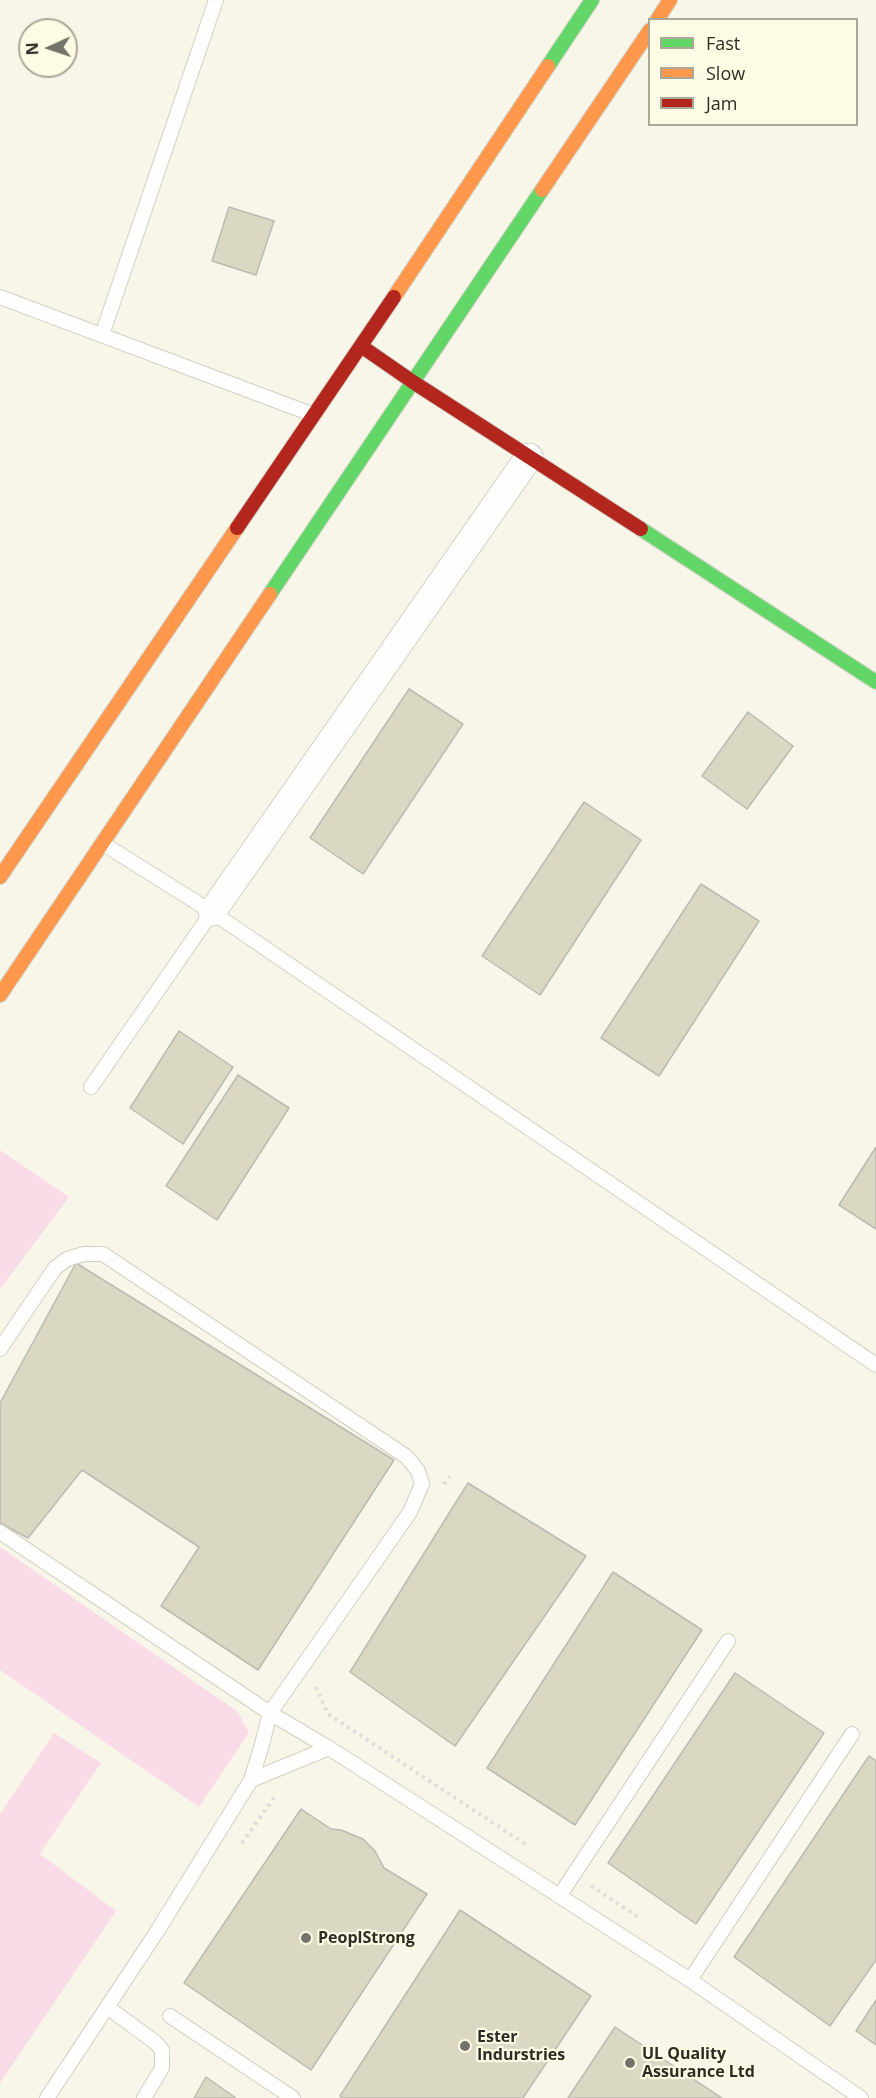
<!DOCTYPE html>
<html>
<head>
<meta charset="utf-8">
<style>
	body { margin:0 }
	#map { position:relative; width:876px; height:2098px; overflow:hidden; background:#f7f6e9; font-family:"Open Sans",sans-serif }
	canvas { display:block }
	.legend { position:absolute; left:648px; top:18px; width:210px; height:108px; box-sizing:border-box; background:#fdfbe3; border:2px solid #aaa897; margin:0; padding:8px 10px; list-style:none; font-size:18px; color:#2d2c24 }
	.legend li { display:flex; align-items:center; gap:12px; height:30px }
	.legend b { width:30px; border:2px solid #aaa897 }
	.north { position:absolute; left:18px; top:18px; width:60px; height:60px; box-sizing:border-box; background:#fdfbe3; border:2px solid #aaa897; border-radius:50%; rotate:267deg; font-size:16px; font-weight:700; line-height:24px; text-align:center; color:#2d2c24 }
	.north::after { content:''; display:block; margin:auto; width:21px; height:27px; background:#747369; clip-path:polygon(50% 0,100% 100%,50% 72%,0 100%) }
</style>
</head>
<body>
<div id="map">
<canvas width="876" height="2098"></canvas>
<ul class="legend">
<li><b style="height:8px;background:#63d668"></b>Fast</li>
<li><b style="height:8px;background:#ff974d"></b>Slow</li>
<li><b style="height:8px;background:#b3261e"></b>Jam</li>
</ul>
<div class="north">N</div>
</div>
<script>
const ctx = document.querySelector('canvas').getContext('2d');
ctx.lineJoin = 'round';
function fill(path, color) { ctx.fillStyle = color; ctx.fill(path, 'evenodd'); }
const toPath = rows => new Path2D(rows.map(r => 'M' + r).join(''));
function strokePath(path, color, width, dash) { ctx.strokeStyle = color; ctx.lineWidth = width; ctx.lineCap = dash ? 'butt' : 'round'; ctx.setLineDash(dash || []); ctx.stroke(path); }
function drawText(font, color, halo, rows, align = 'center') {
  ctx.font = font + ' "Open Sans",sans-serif'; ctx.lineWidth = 4.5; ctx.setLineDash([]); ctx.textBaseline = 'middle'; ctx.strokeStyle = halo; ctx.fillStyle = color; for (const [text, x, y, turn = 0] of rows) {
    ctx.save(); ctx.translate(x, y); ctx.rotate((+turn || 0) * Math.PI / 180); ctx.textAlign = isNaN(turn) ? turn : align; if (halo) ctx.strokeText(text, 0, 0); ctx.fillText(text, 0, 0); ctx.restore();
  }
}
fill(toPath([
	[0,1150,69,1197,0,1289],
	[0,1547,238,1712,249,1733,199,1807,0,1670],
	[54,1733,101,1763,40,1854,116,1911,0,2083,0,1814]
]), '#fadce8');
const building = toPath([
	[229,207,274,221,256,275,212,261,229,207],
	[409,689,463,724,363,874,310,838,409,689],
	[748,712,793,746,747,809,702,776,748,712],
	[584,802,641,840,540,995,482,956,584,802],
	[701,884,759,921,659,1076,601,1038,701,884],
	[179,1031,233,1067,183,1144,130,1108,179,1031],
	[238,1075,289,1108,217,1220,166,1186,238,1075],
	[876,1147,876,1229,839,1205,876,1147],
	[76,1263,394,1460,258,1670,161,1606,199,1547,82,1470,28,1538,0,1523,0,1403,76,1263],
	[468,1483,586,1556,455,1746,350,1672,468,1483],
	[613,1572,702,1630,575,1825,487,1768,613,1572],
	[735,1673,824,1733,696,1924,608,1863,735,1673],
	[869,1756,876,1761,876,1960,830,2026,734,1957,869,1756],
	[301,1809,331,1829,341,1830,363,1839,375,1851,384,1868,427,1894,311,2070,184,1983,301,1809],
	[460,1910,591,1996,523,2098,342,2098,340,2096,460,1910],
	[876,2000,876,2045,856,2031,876,2000],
	[615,2027,722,2098,568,2098,615,2027],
	[206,2077,236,2098,194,2098,206,2077]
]);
fill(building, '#dad8c2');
strokePath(building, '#bcbbb1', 1.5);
const lane = toPath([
	[0,297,314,415],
	[102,335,216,0],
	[102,843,212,912,876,1365],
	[91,1087,212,912],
	[0,1349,55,1268,67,1259,84,1254,103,1254,407,1457,418,1471,422,1484,410,1512,270,1713,261,1748,251,1780,156,1933,47,2098],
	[0,1532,270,1713,329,1748,690,1980,861,2098],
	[251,1780,329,1748],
	[560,1895,728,1641],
	[690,1980,852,1734],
	[107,2007,155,2042,162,2050,162,2068,144,2098],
	[170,2016,293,2098]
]);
const street = toPath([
	[212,912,529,457]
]);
const fast = toPath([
	[548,66,592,0],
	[641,529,876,682],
	[270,594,542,190]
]);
const slow = toPath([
	[657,20,670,0],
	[542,190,650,30],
	[394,297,548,66],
	[0,877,237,528],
	[0,995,270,594]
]);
const jam = toPath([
	[361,346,413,382,641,529],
	[237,528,394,297]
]);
strokePath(lane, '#d0d0c5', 16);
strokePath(street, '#d0d0c5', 29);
strokePath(fast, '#d0d0c5', 16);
strokePath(slow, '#d0d0c5', 16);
strokePath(jam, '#d0d0c5', 16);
strokePath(toPath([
	[444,1484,450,1476],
	[316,1687,328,1714,525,1844],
	[242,1843,276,1795],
	[591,1886,640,1918]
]), '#dededb', 4, [3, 4.5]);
strokePath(lane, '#fefefc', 14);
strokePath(street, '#fefefc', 27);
strokePath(fast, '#63d668', 14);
strokePath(slow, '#ff974d', 14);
strokePath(jam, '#b3261e', 14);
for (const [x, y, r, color] of [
	[306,1938,6,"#747369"],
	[465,2046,6,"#747369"],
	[630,2063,6,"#747369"]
]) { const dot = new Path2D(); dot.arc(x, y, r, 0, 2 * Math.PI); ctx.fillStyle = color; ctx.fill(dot); strokePath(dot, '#fdfbe3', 2); }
drawText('bold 16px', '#2d2c24', '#fdfbe3', [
	["PeoplStrong",318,1938],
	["Ester",477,2037],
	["Indurstries",477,2055],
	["UL Quality",642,2054],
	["Assurance Ltd",642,2072]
], 'left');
</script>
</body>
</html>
